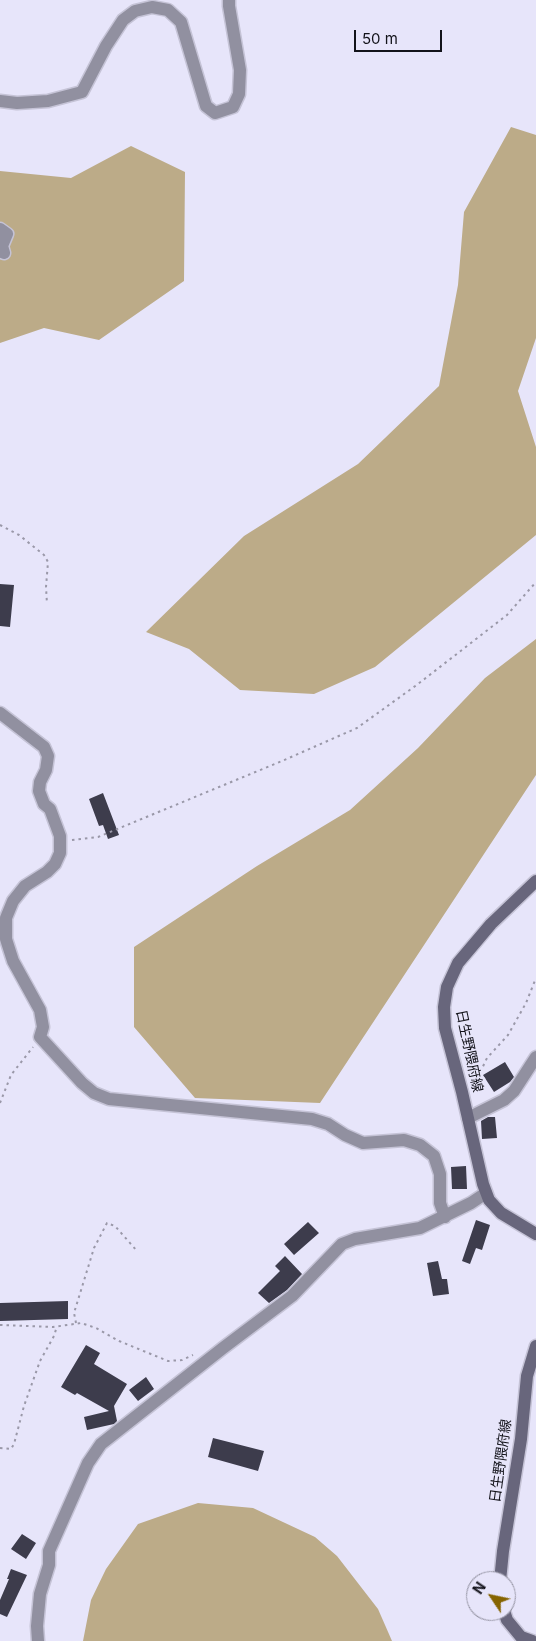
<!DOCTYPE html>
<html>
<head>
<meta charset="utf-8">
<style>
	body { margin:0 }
	#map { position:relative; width:536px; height:1641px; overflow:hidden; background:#e7e5fa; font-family:Inter,sans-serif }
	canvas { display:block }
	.north { position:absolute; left:466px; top:1571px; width:50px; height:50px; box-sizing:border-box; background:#e7e5fa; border:1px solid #9291a0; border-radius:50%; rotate:304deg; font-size:14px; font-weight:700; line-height:20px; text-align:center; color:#13131a }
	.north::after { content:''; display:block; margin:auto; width:18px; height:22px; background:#866400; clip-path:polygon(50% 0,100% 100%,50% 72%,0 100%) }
	.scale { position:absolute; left:354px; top:30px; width:88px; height:22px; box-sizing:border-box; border:2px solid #13131a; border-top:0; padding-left:6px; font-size:15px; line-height:18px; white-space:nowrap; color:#13131a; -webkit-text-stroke:4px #e7e5fa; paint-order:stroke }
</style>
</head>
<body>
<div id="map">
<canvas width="536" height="1641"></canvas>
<div class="north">N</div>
<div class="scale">50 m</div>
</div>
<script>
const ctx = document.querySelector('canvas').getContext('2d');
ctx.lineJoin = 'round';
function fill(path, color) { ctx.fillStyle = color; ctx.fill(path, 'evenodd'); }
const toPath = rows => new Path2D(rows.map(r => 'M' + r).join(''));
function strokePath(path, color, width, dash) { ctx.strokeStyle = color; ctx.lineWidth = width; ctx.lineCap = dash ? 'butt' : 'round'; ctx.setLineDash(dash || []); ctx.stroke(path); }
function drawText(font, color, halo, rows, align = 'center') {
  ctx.font = font + ' Inter,"Noto Sans JP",sans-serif'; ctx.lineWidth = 5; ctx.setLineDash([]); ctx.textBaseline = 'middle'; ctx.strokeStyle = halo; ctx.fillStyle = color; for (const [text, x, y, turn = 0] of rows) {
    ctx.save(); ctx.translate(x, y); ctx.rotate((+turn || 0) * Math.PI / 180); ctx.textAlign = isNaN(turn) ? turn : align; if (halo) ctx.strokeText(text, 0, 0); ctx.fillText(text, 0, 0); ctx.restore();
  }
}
fill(toPath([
	[511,127,536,135,536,338,518,391,536,447,536,535,375,667,314,694,240,690,189,649,146,632,244,536,358,464,439,386,458,285,464,212],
	[131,146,185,172,184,281,99,340,44,328,0,343,0,171,71,178],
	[536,639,536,775,320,1103,195,1098,134,1027,134,947,257,866,350,810,418,748,485,678],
	[198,1503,253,1508,315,1537,337,1556,378,1609,392,1641,83,1641,91,1600,106,1569,138,1524]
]), '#bcab88');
fill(toPath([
	[0,584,14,585,10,627,0,626],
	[103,793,119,835,108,839,103,825,99,826,89,799],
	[505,1062,514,1077,510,1082,494,1092,483,1075],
	[488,1117,495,1117,497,1138,482,1139,481,1121],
	[466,1166,467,1189,452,1189,451,1167],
	[476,1220,490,1225,482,1250,476,1248,470,1264,462,1261],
	[308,1222,319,1233,294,1255,284,1244],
	[285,1256,302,1274,287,1290,269,1303,258,1293,280,1271,275,1266],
	[438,1261,442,1279,447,1279,449,1294,433,1296,427,1263],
	[68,1301,68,1319,0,1321,0,1303],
	[86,1345,100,1353,94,1364,127,1384,114,1406,117,1421,114,1424,87,1430,84,1417,109,1411,77,1393,75,1395,61,1387],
	[146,1377,154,1389,138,1401,129,1390],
	[213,1438,264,1451,258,1471,208,1457],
	[22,1534,36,1543,26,1559,11,1549],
	[11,1569,27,1575,7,1617,0,1614,0,1600,9,1579,7,1579]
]), '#3d3c4c');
const minor = toPath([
	[0,101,17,103,48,101,82,92,106,46,123,20,135,11,152,7,168,10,181,22,206,106,215,113,233,107,239,94,240,70,229,6,229,0],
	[0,229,7,234,2,246,4,253,0,251],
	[0,713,44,747,48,756,46,770,40,782,39,791,44,804,50,809,60,836,60,853,55,864,47,872,25,886,13,901,6,918,6,939,13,961,40,1010,43,1027,40,1037,82,1083,94,1093,109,1099,312,1119,328,1124,345,1135,363,1143,404,1140,420,1145,434,1156,440,1174,440,1203,445,1217],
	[468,1118,504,1100,514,1091,536,1057],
	[38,1641,37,1626,40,1594,49,1565,49,1551,88,1463,101,1444,223,1348,292,1296,342,1244,355,1239,420,1228,471,1203,486,1193]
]);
const secondary = toPath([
	[536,881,491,924,458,963,447,987,444,1007,445,1028,462,1092,483,1184,489,1200,501,1213,536,1234],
	[500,1581,503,1551,521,1439,527,1376,536,1346],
	[504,1611,507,1620,521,1637,532,1641]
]);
strokePath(minor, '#c5c3d6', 15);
strokePath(secondary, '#c5c3d6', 15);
strokePath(toPath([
	[0,525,19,535,44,555,48,562,46,587,47,604],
	[72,840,98,837,282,761,357,728,418,684,507,615,536,582],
	[472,1081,477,1079,487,1058,508,1035,526,1003,536,978],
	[0,1103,11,1075,33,1047],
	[76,1323,74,1313,94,1248,107,1223,115,1226,137,1251],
	[0,1325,53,1327,81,1323,96,1328,119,1341,168,1361,182,1360,193,1355],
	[0,1448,11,1449,14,1444,24,1406,40,1361,54,1336,57,1326]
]), '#9a98a8', 2, [2.5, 4]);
strokePath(minor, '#9190a0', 12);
strokePath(secondary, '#68667c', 12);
drawText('14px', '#13131a', '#e7e5fa', [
	["日生野隈府線",469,1051,78],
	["日生野隈府線",501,1461,-82]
]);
</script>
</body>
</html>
